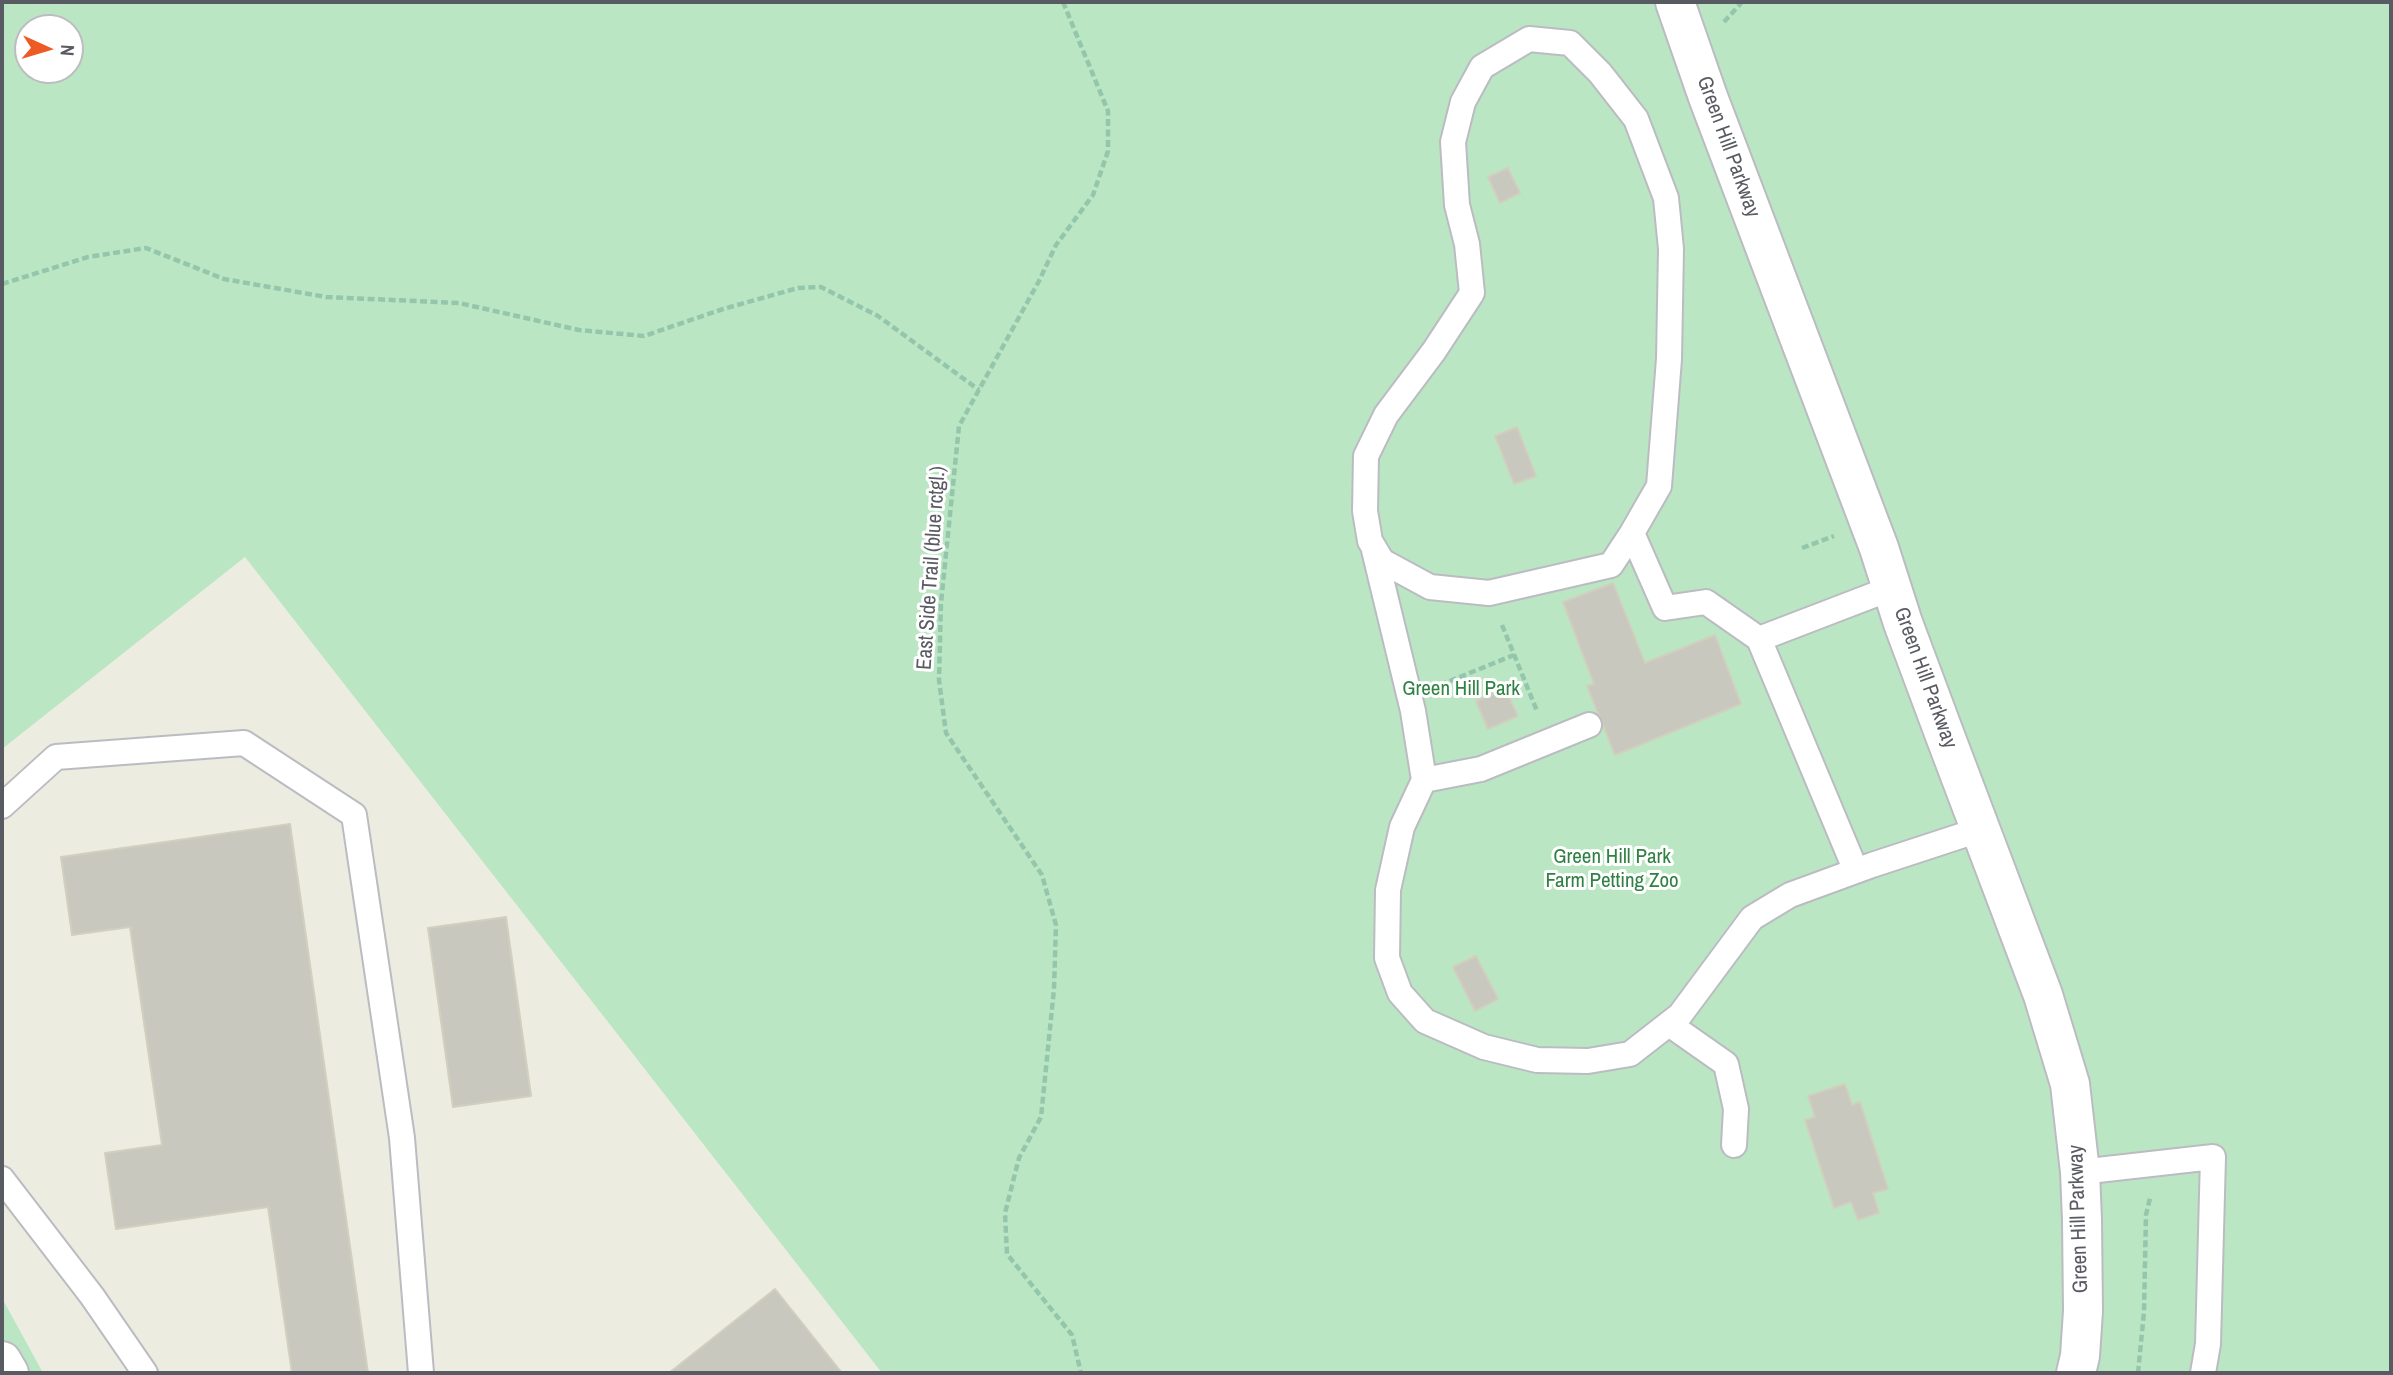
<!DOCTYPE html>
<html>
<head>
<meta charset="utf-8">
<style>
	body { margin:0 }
	#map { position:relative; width:2393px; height:1375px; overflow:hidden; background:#edece0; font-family:"Archivo Narrow",sans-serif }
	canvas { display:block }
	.frame { position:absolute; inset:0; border:4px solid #595b62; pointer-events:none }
	.north { position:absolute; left:14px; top:14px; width:70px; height:70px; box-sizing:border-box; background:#fff; border:2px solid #bdbdc0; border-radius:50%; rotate:94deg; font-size:19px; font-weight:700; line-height:28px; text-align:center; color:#595b62 }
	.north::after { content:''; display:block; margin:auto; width:24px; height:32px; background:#ee5a24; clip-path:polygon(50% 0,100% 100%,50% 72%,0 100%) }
</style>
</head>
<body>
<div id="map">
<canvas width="2393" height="1375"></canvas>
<div class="frame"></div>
<div class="north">N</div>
</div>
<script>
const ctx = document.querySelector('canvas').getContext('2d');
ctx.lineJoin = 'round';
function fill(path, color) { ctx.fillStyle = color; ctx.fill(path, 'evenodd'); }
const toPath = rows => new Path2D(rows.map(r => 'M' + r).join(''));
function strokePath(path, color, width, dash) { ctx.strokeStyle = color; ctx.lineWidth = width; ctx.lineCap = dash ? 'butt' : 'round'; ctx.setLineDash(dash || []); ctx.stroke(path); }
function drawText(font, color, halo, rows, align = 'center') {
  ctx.font = font + ' "Archivo Narrow",sans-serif'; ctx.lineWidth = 6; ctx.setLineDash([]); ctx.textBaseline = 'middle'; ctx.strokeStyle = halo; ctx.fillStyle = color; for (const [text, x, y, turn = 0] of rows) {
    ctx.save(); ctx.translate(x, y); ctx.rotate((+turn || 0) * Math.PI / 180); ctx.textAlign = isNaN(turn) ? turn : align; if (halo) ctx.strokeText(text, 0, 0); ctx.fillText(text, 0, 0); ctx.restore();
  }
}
fill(toPath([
	[2,2,2391,2,2391,1373,882,1373,245,557,2,749],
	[28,28,70,28,70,70,28,70],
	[2,1298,43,1373,2,1373]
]), '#bbe6c3');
const building = toPath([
	[1508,168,1520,193,1500,203,1488,177,1508,168],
	[1517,427,1536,476,1514,484,1495,436,1517,427],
	[1613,583,1645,663,1715,635,1741,704,1615,755,1587,686,1594,684,1563,602,1613,583],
	[1505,689,1518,716,1488,729,1476,701,1505,689],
	[290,824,368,1373,292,1373,268,1207,116,1229,105,1153,162,1145,130,927,72,935,61,857,290,824],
	[506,917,531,1096,453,1107,428,928,506,917],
	[1476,956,1498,999,1475,1011,1453,967,1476,956],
	[1845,1084,1852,1105,1860,1102,1888,1189,1873,1193,1879,1213,1858,1220,1851,1202,1834,1208,1805,1120,1815,1117,1808,1096,1845,1084],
	[775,1289,842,1373,669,1373,775,1289]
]);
fill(building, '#c9c8bf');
strokePath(building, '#d1cfbe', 2);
const service = toPath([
	[1632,533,1659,486,1669,359,1671,249,1666,198,1636,119,1600,73,1570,43,1529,39,1482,67,1463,102,1453,142,1457,205,1467,244,1472,293,1434,351,1386,415,1366,456,1365,511,1370,541,1382,561,1430,587,1489,593,1611,565,1632,533,1665,608,1706,602,1759,639],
	[1374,550,1413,711,1424,780],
	[1589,725,1481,769,1424,780,1402,827,1388,890,1387,958,1400,993,1425,1021,1484,1047,1537,1060,1588,1061,1630,1054,1680,1015,1752,918,1790,895,1872,865,1982,829],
	[2,806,56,757,244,743,354,815,402,1138,421,1373],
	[1856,871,1759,639,1892,588],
	[1669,1024,1726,1064,1736,1109,1734,1145],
	[2080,1172,2213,1157,2208,1344,2203,1373],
	[2,1179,92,1296,145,1373]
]);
const minor = toPath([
	[1675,2,1708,97,1879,548,1903,623,1944,733,2043,995,2070,1084,2080,1172,2082,1220,2083,1311,2080,1356,2076,1373],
	[2,1361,9,1373]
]);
strokePath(service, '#bbbcc2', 28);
strokePath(minor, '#bbbcc2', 42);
strokePath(toPath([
	[1063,2,1108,111,1108,151,1093,195,1056,245,1039,281,959,426,941,603,939,680,946,733,1042,875,1056,925,1054,989,1041,1117,1019,1158,1005,1213,1007,1254,1072,1335,1081,1373],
	[1724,22,1742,2],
	[2,284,88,257,146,248,224,279,326,297,459,303,579,330,644,336,723,309,798,288,821,287,878,316,979,390],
	[1802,548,1834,536],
	[1502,625,1537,711],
	[1440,685,1514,655],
	[2138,1373,2144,1312,2146,1215,2150,1198]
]), '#94c6ac', 4.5, [7, 3.5]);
strokePath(service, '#fff', 24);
strokePath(minor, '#fff', 38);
drawText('21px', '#595b62', '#fff', [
	["Green Hill Parkway",1728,147,70],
	["East Side Trail (blue rctgl.)",932,568,-86],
	["Green Hill Parkway",1925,678,70],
	["Green Hill Parkway",2079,1219,-92]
]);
drawText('21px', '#308143', '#fff', [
	["Green Hill Park",1461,689],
	["Green Hill Park",1612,857],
	["Farm Petting Zoo",1612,881]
]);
</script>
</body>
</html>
